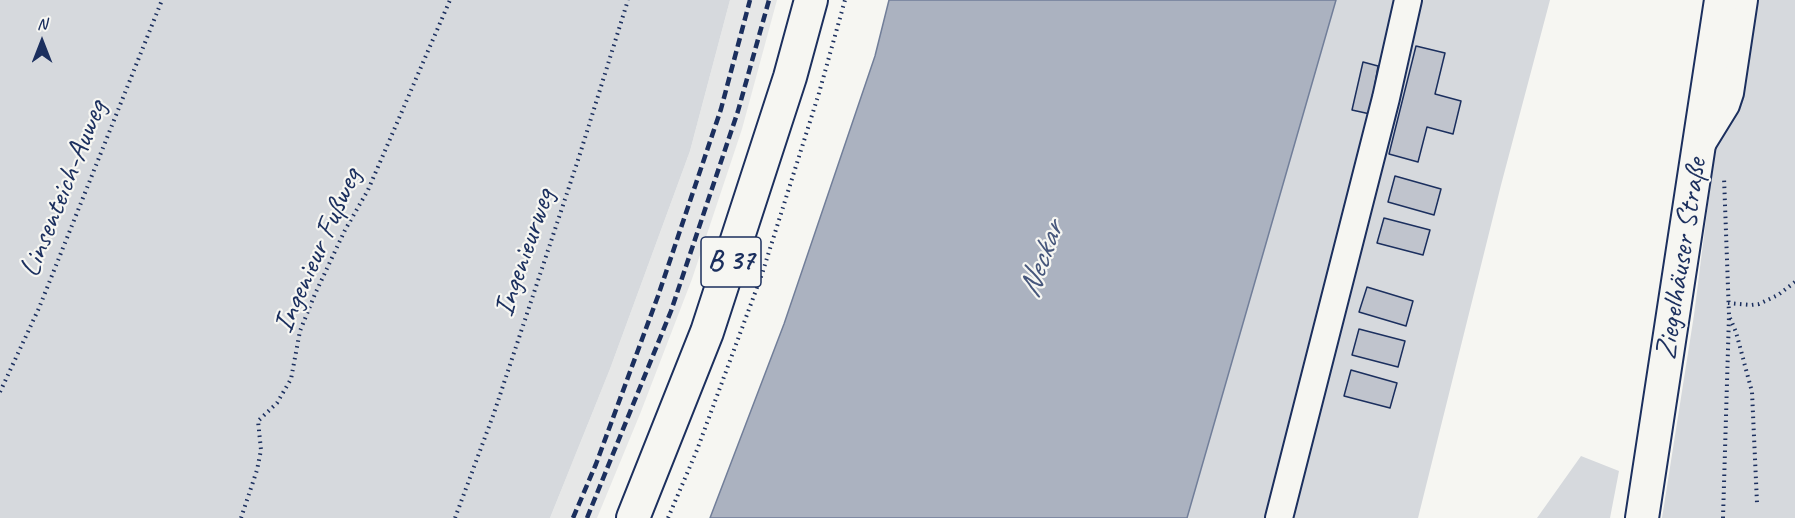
<!DOCTYPE html>
<html>
<head>
<meta charset="utf-8">
<style>
	body { margin:0 }
	#map { position:relative; width:1795px; height:518px; overflow:hidden; background:#f6f6f2; font-family:Caveat,sans-serif }
	canvas { display:block }
	.north { position:absolute; left:12px; top:12px; width:60px; height:60px; -webkit-text-stroke:4px #f6f6f2; paint-order:stroke; rotate:0deg; font-size:16px; font-weight:700; line-height:24px; text-align:center; color:#1b2f5e }
	.north::after { content:''; display:block; margin:auto; width:21px; height:27px; background:#1b2f5e; clip-path:polygon(50% 0,100% 100%,50% 72%,0 100%) }
</style>
</head>
<body>
<div id="map">
<canvas width="1795" height="518"></canvas>
<div class="north">N</div>
</div>
<script>
const ctx = document.querySelector('canvas').getContext('2d');
ctx.lineJoin = 'round';
function fill(path, color) { ctx.fillStyle = color; ctx.fill(path, 'evenodd'); }
const toPath = rows => new Path2D(rows.map(r => 'M' + r).join(''));
function strokePath(path, color, width, dash) { ctx.strokeStyle = color; ctx.lineWidth = width; ctx.lineCap = dash ? 'butt' : 'round'; ctx.setLineDash(dash || []); ctx.stroke(path); }
function drawText(font, color, halo, rows, align = 'center') {
  ctx.font = font + ' Caveat,sans-serif'; ctx.lineWidth = 4.5; ctx.setLineDash([]); ctx.textBaseline = 'middle'; ctx.strokeStyle = halo; ctx.fillStyle = color; for (const [text, x, y, turn = 0] of rows) {
    ctx.save(); ctx.translate(x, y); ctx.rotate((+turn || 0) * Math.PI / 180); ctx.textAlign = isNaN(turn) ? turn : align; if (halo) ctx.strokeText(text, 0, 0); ctx.fillText(text, 0, 0); ctx.restore();
  }
}
fill(toPath([
	[730,0,777,0,742,129,692,279,640,414,597,518,550,518,610,369,690,151]
]), '#e6e7e7');
fill(toPath([
	[0,0,730,0,690,151,610,369,550,518,0,518],
	[1336,0,1550,0,1501,185,1418,518,1187,518],
	[1742,0,1795,0,1795,518,1662,518,1694,315,1723,85],
	[1581,456,1619,471,1610,518,1537,518]
]), '#d6d9dd');
const water = toPath([
	[889,0,1336,0,1187,518,710,518,784,324,875,56,889,0]
]);
fill(water, '#abb2c0');
strokePath(water, '#717e99', 1.5);
const building = toPath([
	[1416,46,1445,53,1435,94,1461,101,1453,134,1427,127,1418,162,1389,154,1416,46],
	[1363,62,1378,66,1370,114,1352,110,1363,62],
	[1395,176,1441,189,1434,215,1388,202,1395,176],
	[1384,218,1430,230,1423,255,1377,243,1384,218],
	[1367,287,1413,301,1406,326,1359,312,1367,287],
	[1359,329,1405,341,1398,367,1352,355,1359,329],
	[1351,370,1397,383,1390,408,1344,396,1351,370]
]);
fill(building, '#c0c4cd');
strokePath(building, '#1b2f5e', 1.5);
const minor = toPath([
	[1702,144,1726,105,1730,93,1744,0],
	[1279,518,1386,98,1408,0]
]);
const major = toPath([
	[633,518,707,332,790,77,811,0],
	[1642,518,1721,0]
]);
strokePath(minor, '#1b2f5e', 30);
strokePath(major, '#1b2f5e', 36);
strokePath(toPath([
	[1728,303,1751,305,1759,304,1778,295,1795,282],
	[1730,318,1736,332,1752,392,1757,503],
	[0,392,39,308,162,0],
	[241,518,257,470,261,450,258,421,277,403,291,379,300,331,315,294,345,230,368,190,450,0],
	[455,518,494,413,579,157,628,0],
	[668,518,697,450,762,274,819,93,845,0],
	[1723,518,1729,315,1724,177]
]), '#1b2f5e', 4, [1.5, 4.5]);
strokePath(minor, '#f6f6f2', 26);
strokePath(major, '#f6f6f2', 32);
strokePath(toPath([
	[573,518,596,464,658,296,721,109,750,0],
	[587,518,671,311,738,111,769,0]
]), '#1b2f5e', 4.5, [9, 4.5]);
for (const [x, y, w] of [
	[731,262,60]
]) { const box = new Path2D(); box.roundRect(x - w / 2, y - 25, w, 50, 4.5); ctx.fillStyle = '#f6f6f2'; ctx.fill(box); strokePath(box, '#1b2f5e', 1.5); }
drawText('bold 28px', '#1b2f5e', null, [
	["B 37",731,262]
]);
drawText('30px', '#1b2f5e', '#f6f6f2', [
	["Linsenteich-Auweg",64,189,-68],
	["Ingenieur Fußweg",318,251,-66],
	["Ingenieurweg",525,253,-71],
	["Ziegelhäuser Straße",1682,259,-81]
]);
drawText('italic 32px', '#46567b', '#f6f6f2', [
	["Neckar",1042,260,-70]
]);
</script>
</body>
</html>
